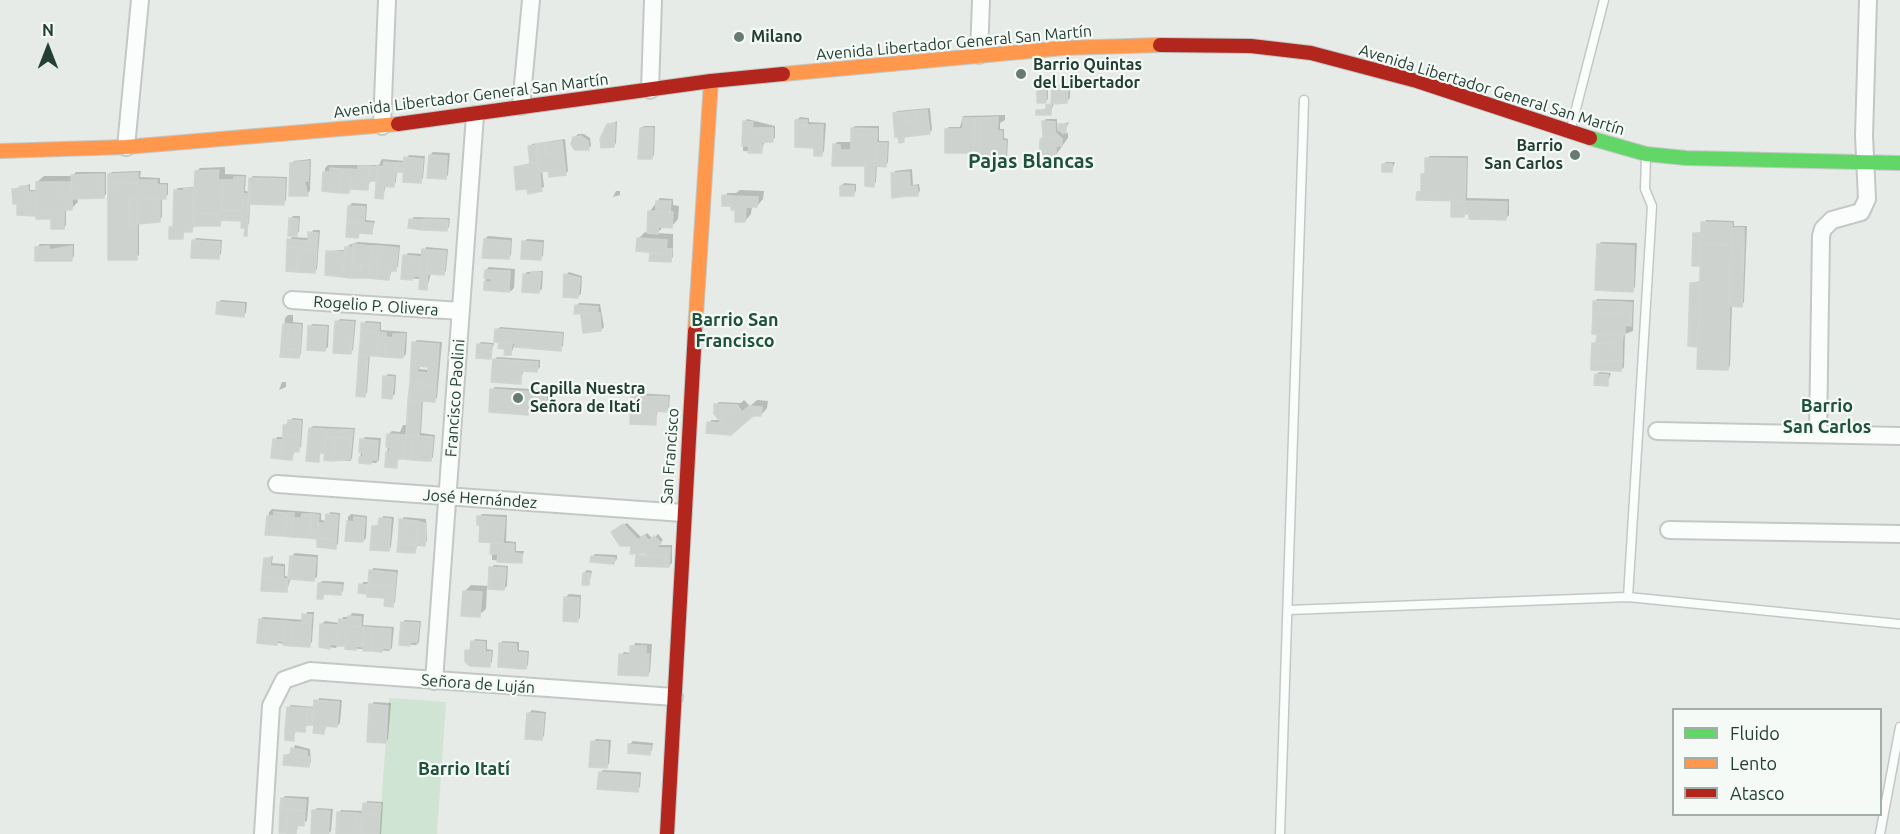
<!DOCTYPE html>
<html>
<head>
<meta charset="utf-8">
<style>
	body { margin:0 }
	#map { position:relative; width:1900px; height:834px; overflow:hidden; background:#e6ebe8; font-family:Ubuntu,sans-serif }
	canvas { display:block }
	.legend { position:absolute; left:1672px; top:708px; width:210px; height:108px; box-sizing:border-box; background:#f5faf6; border:2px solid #a1afa8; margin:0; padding:8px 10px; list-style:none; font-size:18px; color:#233f33 }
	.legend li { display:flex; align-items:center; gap:12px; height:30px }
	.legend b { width:30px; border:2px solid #a1afa8 }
	.north { position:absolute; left:18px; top:18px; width:60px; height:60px; -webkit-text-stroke:4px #f5faf6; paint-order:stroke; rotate:0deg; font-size:16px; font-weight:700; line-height:24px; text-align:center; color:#233f33 }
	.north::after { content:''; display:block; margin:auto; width:21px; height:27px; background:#233f33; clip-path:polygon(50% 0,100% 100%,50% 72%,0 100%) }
</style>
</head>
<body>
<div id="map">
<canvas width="1900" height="834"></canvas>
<ul class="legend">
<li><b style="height:8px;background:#63d668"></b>Fluido</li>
<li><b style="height:8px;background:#ff974d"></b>Lento</li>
<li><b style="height:8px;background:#b3261e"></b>Atasco</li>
</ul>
<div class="north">N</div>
</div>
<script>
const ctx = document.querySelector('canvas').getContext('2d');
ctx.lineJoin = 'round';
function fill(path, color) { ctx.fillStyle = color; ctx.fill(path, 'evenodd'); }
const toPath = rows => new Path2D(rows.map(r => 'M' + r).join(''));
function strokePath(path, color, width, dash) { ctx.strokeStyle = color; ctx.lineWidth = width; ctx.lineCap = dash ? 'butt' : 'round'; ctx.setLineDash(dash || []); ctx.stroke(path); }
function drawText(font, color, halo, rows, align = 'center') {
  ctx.font = font + ' Ubuntu,sans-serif'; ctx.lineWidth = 4.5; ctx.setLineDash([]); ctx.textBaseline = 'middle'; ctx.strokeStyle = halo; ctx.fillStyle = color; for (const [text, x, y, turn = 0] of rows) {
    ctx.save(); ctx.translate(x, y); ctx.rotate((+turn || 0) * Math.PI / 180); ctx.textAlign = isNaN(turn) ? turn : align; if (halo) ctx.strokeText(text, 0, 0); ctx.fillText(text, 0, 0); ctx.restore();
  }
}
fill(toPath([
	[389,698,446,702,437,834,379,834]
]), '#cfe4d3');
fill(toPath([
	[1070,84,1070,98,1067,101,1054,103,1050,114,1038,111,1048,108,1053,102,1054,88,1056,85],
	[1042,86,1048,86,1048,99,1045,102,1039,89],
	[930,108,932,130,929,133,906,135,903,141,895,113,897,111],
	[1005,115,1005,120,1000,123,1000,129,1004,129,1004,138,1008,139,1007,158,1004,161,975,159,975,151,946,130,949,127,960,127,963,116],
	[800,117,809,118,809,122,826,123,824,151,822,154,797,120],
	[747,119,775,126,775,138,765,141,761,152,743,151,744,122],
	[1046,119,1057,119,1057,128,1064,135,1060,125,1069,122,1064,132,1068,133,1068,138,1055,156,1045,137,1043,122],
	[617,121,616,143,613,146,608,125],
	[644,126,655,126,654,155,651,158,641,128],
	[855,126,879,126,879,141,889,141,888,162,886,165,877,165,876,182,874,185,867,165,834,164,834,145,837,142,852,142,852,129],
	[578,134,584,134,590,138,591,146,588,149,575,137],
	[565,139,568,171,565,174,550,169,542,170,544,187,529,192,515,167,531,163,529,147,532,144],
	[433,152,450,153,448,175,445,178,430,155],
	[409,155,425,156,423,178,420,181,405,171,397,171,396,182,393,185,386,185,383,197,378,180,371,179,367,189,351,189,348,192,323,190,325,168,328,165,379,165,382,159,405,161],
	[1430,156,1468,156,1467,198,1509,199,1509,215,1506,218,1471,212,1464,215,1453,199,1418,192,1422,190,1423,174,1426,171,1427,158],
	[311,159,310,191,307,194,291,164,294,161],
	[1386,162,1395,162,1392,170,1383,165],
	[225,167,225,174,246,175,245,191,250,192,250,179,253,176,287,177,286,200,283,203,250,202,249,223,247,226,243,219,223,218,220,225,195,225,192,230,185,230,182,238,170,228,173,225,175,191,178,188,196,187,197,171,200,168],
	[912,169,913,185,919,184,920,191,917,194,892,174,895,171],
	[141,171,140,177,160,178,160,183,168,183,168,195,162,198,162,217,159,220,139,222,139,255,136,258,109,174,112,172],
	[76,172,106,172,106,194,104,197,77,198,78,202,71,209,66,209,66,225,64,228,14,189,30,184,30,190,37,190,37,182,44,176,72,176],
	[844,183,856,184,856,191,853,194,841,186],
	[740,190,764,191,763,199,757,206,752,206,751,214,745,221,733,205,723,204,727,193,736,193],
	[616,191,620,191,620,195,613,197],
	[660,198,673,199,673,205,679,206,678,219,672,226,664,226,657,233,673,234,673,257,670,260,651,254,654,251,638,239,645,232,649,233,650,211],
	[352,203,367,204,366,220,375,221,372,232,347,236,349,206],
	[293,216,300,216,299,231,297,234,290,219],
	[414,217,450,218,449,227,446,230,411,220],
	[1706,220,1734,221,1734,226,1747,226,1744,302,1742,305,1732,305,1730,366,1727,369,1699,345,1691,283,1701,281,1702,265,1694,265,1695,234,1702,231],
	[313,230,320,230,317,269,315,272,287,270,289,240,292,237,309,238],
	[488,236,512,238,511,255,508,258,485,239],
	[196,238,222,240,221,254,218,257,194,241],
	[527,239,544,240,543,256,540,259,524,242],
	[358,242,400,245,398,267,392,270,389,278,352,254,352,252,330,250,346,250,349,245],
	[1601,242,1637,243,1635,287,1632,290,1598,245],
	[40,244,74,244,74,256,72,259,37,247],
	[426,247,448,249,446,271,443,274,431,273,427,288,421,279,403,278,405,256,408,253,423,254],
	[489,267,515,269,514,288,511,291,485,289,486,270],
	[543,271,542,289,539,291,524,275,527,272],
	[569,272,582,276,581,294,578,296,566,275],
	[1597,299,1634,300,1633,331,1625,334,1624,367,1621,370,1593,344,1598,341,1594,302],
	[221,300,247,302,246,313,243,315,218,303],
	[579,303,600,304,604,327,601,330,584,332,582,313,576,306],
	[288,315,293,315,293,322,303,323,301,354,298,357,282,355,285,318],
	[340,319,356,320,353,350,350,353,337,322],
	[366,321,381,322,381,330,407,332,406,354,403,357,370,354,367,393,357,395,363,324],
	[313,324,329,325,328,347,325,350,310,326],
	[500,327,564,332,563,346,560,349,514,346,511,354,497,330],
	[417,340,442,342,437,398,435,400,423,400,421,433,435,435,433,457,430,460,399,457,396,466,386,465,389,434,392,431,400,432,403,425,408,425,414,343],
	[420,365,429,365,429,370,419,369],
	[481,342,494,343,490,357,478,345],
	[497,357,540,360,540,367,537,370,524,369,520,382,494,360],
	[1599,372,1611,373,1607,384,1596,375],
	[388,374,396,375,395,394,392,397,385,377],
	[282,382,286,382,286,387,279,390],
	[495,387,549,390,548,400,545,403,531,401,527,413,492,390],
	[635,393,670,395,669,407,666,410,658,410,655,424,632,396],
	[744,400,750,406,757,400,768,401,767,408,761,415,753,414,731,433,708,432,711,420,721,420,716,405,719,402,741,403],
	[293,418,303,419,301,447,295,450,292,459,273,457,275,440,277,437,284,437,285,425],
	[313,426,355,428,352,458,350,461,326,459,326,452,321,452,318,460,310,429],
	[365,437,381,438,379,460,376,463,360,462,362,440],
	[272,509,321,513,321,520,327,521,330,512,340,513,338,544,335,547,319,538,267,534,269,512],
	[351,514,367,516,366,538,363,541,347,540,348,517],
	[482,514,507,515,506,541,516,542,516,551,524,551,521,562,492,560,492,541,479,517],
	[383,516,394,517,391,547,389,550,374,526,380,524],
	[404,517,426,519,427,541,424,544,418,543,415,552,401,520],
	[627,523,642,538,647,533,653,539,658,534,663,540,657,545,672,545,672,563,669,566,644,551,637,556,637,553,632,553,632,545,616,529],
	[295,553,318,555,317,577,314,579,291,578,287,590,263,589,265,559,273,556,272,563,285,564,285,576,290,577,292,556],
	[595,554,617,555,617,559,614,562,592,557],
	[494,565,508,566,507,586,504,589,487,587,486,609,479,615,464,592,471,585,490,586,491,568],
	[373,568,398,570,395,602,393,605,387,597,360,591,363,582,369,582],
	[587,570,592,571,589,584,584,573],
	[322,581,344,582,343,591,340,594,325,593,322,597,319,584],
	[569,594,581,595,580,618,577,621,566,597],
	[307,612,314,612,312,642,309,645,259,642,260,620,263,617,304,620],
	[352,613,364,614,363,625,394,627,392,648,389,651,347,648,347,645,339,644,336,648,320,646,322,624,325,621,340,623,343,617,349,617],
	[405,620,421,621,419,642,416,645,401,644,402,623],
	[475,639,487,640,487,649,493,650,492,662,489,665,466,651,472,648],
	[503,641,519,642,519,650,529,651,528,665,525,668,500,643],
	[635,643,652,644,650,672,647,675,621,655,624,652,631,653],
	[319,698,342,700,340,723,337,726,327,725,324,732,315,732,316,724,308,723,304,731,296,730,293,739,288,708,291,705,315,707],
	[374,702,391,703,388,739,385,742,371,705],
	[532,710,546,712,544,736,541,739,529,713],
	[596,739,611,740,609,764,606,766,593,742],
	[633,741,653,743,652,750,650,753,630,744],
	[295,745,310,749,311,762,308,765,285,755,292,753],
	[603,770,641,772,640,787,637,790,600,773],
	[285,796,309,797,307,821,299,824,296,832,282,799],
	[367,801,383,802,381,834,337,834,339,813,341,810,364,811],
	[317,808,333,809,331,831,328,834,314,811]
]), '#0003');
const building = toPath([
	[1068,86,1067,103,1051,104,1052,87,1068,86],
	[1046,88,1046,103,1037,103,1037,89,1046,88],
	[1051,104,1051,115,1036,115,1036,110,1046,110,1046,105,1051,104],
	[927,110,930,134,903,137,904,142,899,143,898,137,895,137,893,113,905,112,906,122,916,121,915,111,927,110],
	[915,111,916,121,906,122,905,112,915,111],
	[998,117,997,131,1002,131,1002,141,1006,141,1005,163,980,162,981,118,998,117],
	[963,118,975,118,974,153,945,153,945,129,963,129,963,118],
	[975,118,981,118,980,161,973,160,975,118],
	[795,120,807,120,807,126,795,126,795,120],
	[743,121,753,122,752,128,773,128,773,142,762,142,762,153,748,153,749,146,742,146,743,121],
	[1042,121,1055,122,1055,132,1062,139,1043,137,1042,121],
	[615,123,614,147,601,148,600,139,607,124,615,123],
	[1058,124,1066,124,1066,133,1058,130,1058,124],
	[807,125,823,125,822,156,814,156,814,148,795,147,795,126,807,125],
	[640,128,653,128,652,159,638,159,640,128],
	[851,128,877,129,877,135,851,134,851,128],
	[851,134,877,135,874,187,865,186,865,166,832,166,833,144,840,145,840,150,851,150,851,134],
	[581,136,588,141,589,150,575,150,571,144,573,137,581,136],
	[1043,137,1062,139,1062,146,1056,146,1056,157,1039,157,1040,140,1043,137],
	[562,141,566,175,549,177,548,171,540,172,536,144,544,143,545,153,555,152,554,142,562,141],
	[554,142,555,152,545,153,544,143,554,142],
	[877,143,887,143,886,167,877,166,877,143],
	[537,145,539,163,530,164,528,146,537,145],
	[429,155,447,156,446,179,427,178,429,155],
	[404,157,423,159,421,183,403,182,404,157],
	[1425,158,1466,159,1465,201,1416,200,1417,192,1421,192,1421,174,1425,174,1425,158],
	[309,161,308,181,304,181,308,196,289,196,290,163,309,161],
	[384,162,396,163,394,187,376,186,377,166,383,167,384,162],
	[396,163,404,163,403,172,395,172,396,163],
	[539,163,541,187,516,190,514,167,539,163],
	[1382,164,1392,164,1392,172,1382,172,1382,164],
	[358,166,369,166,368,190,349,189,351,169,358,170,358,166],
	[369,166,377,167,376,181,369,181,369,166],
	[330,168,342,169,340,193,322,191,323,172,330,172,330,168],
	[342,169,351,169,349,193,340,193,342,169],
	[219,170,218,180,223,180,221,214,193,213,195,171,219,170],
	[909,172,910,187,905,187,906,196,892,198,891,173,909,172],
	[138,173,138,183,108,184,108,174,138,173],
	[104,174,104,198,72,199,71,175,104,174],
	[234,177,244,177,242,211,221,210,223,180,234,180,234,177],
	[249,178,285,179,284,205,248,204,249,178],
	[138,180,157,180,157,189,149,189,149,197,138,197,138,180],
	[36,182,61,182,62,194,72,194,72,210,36,210,36,182],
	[61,182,71,182,72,194,62,194,61,182],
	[138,183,138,197,129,198,130,227,137,226,137,260,108,260,108,184,138,183],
	[157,185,166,185,166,199,149,199,149,189,157,189,157,185],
	[20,186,28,186,28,204,13,204,12,189,20,189,20,186],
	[376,186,384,186,383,199,375,198,376,186],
	[840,186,854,186,854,196,840,196,840,186],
	[917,186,918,196,906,196,905,187,917,186],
	[541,187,542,191,528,194,527,189,541,187],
	[184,188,194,189,192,232,183,232,183,239,169,239,169,227,173,227,174,190,184,191,184,188],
	[28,192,36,192,36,199,31,199,31,204,28,204,28,192],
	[243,194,249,194,247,236,244,236,245,228,241,228,243,194],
	[722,195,732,196,731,206,722,206,722,195],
	[732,196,758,197,757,207,746,207,745,222,735,222,735,210,731,210,732,196],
	[138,197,137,226,130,227,129,198,138,197],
	[138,197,160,199,160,222,137,224,138,197],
	[31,199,36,199,36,216,17,215,17,204,31,204,31,199],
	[1451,200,1465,201,1464,217,1451,217,1451,200],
	[656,201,671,201,670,212,656,211,656,201],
	[1465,201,1507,202,1506,220,1469,219,1469,214,1465,214,1465,201],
	[348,206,365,207,364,222,347,222,348,206],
	[36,210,64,210,64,229,51,229,51,219,36,219,36,210],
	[221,210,242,211,241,221,221,220,221,210],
	[648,211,673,212,672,228,658,227,658,234,647,233,648,211],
	[193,213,221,214,220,226,193,226,193,213],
	[289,218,298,219,297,236,288,236,289,218],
	[409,219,424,220,423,230,408,228,409,219],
	[424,219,448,220,447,231,423,230,424,219],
	[347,222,373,223,372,234,359,233,358,238,346,237,347,222],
	[1701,222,1732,223,1731,245,1701,244,1701,222],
	[1732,228,1744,228,1744,246,1731,245,1732,228],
	[308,232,318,233,317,242,308,241,308,232],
	[1693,233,1701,233,1700,266,1692,266,1693,233],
	[637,238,667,240,666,254,636,251,637,238],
	[287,239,317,242,317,249,287,247,287,239],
	[484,239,510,241,509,259,482,258,484,239],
	[192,240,220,242,219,259,191,258,192,240],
	[522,241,542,243,541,260,521,259,522,241],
	[353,244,371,246,370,266,361,265,360,278,351,278,353,244],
	[1597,244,1634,246,1633,292,1595,290,1597,244],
	[1701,244,1731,245,1728,370,1697,369,1701,244],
	[1731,245,1744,246,1742,307,1729,306,1731,245],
	[49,246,49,250,72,246,72,261,35,261,35,247,49,246],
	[371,246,379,246,377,279,369,278,371,246],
	[379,246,398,248,396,271,390,271,389,280,377,279,379,246],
	[287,247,299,248,297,272,286,271,287,247],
	[345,247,353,247,351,278,343,277,345,247],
	[299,248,317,249,315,273,297,272,299,248],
	[422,249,428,250,427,290,419,289,422,249],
	[667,249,672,249,671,262,649,261,650,253,666,254,667,249],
	[428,250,446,251,444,275,426,274,428,250],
	[326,251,345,252,343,277,325,275,326,251],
	[403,255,421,257,420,276,413,276,412,280,401,279,403,255],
	[361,265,370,266,369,278,360,278,361,265],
	[485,270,510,271,509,292,484,290,484,282,491,282,492,279,484,278,485,270],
	[531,272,541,273,539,293,522,292,523,274,531,275,531,272],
	[564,274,580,278,578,298,563,297,564,274],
	[1690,283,1700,283,1698,347,1688,346,1690,283],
	[1593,301,1622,302,1622,314,1593,313,1593,301],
	[217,302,244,304,244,317,216,314,217,302],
	[1622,302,1632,303,1631,326,1625,325,1625,335,1592,334,1593,313,1622,314,1622,302],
	[575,305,598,307,597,313,574,314,575,305],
	[597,313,600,313,601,331,583,333,581,315,597,313],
	[335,321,354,322,351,354,333,353,335,321],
	[361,323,379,324,379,332,361,331,361,323],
	[283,324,289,324,288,335,282,334,283,324],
	[289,324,301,325,300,350,281,348,282,334,288,335,289,324],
	[308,326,327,327,325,351,307,350,308,326],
	[495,329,562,334,561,351,515,347,515,343,494,342,495,329],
	[361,331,379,332,377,356,359,355,361,331],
	[379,332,386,333,385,357,377,356,379,332],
	[393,334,405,334,403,358,385,357,386,337,393,338,393,334],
	[1597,334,1623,335,1622,344,1596,343,1597,334],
	[412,342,439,344,436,385,410,383,412,342],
	[418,366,428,367,428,373,417,372,418,366],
	[499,342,512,343,511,355,504,355,505,349,498,348,499,342],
	[1592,343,1622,344,1622,361,1591,360,1592,343],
	[477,344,492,345,491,359,476,358,477,344],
	[281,348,300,350,299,358,280,357,281,348],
	[359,355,368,356,365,397,356,396,359,355],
	[493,359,538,362,537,372,521,371,521,384,491,382,493,359],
	[1591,360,1622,361,1621,371,1591,370,1591,360],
	[1595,374,1608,375,1608,386,1594,385,1595,374],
	[383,376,394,377,392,399,382,398,383,376],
	[410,383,436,385,435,402,408,400,410,383],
	[490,389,547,393,546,404,529,403,528,415,489,412,490,389],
	[631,396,668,397,667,412,656,411,656,425,630,424,631,396],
	[408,400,421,401,419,436,406,435,408,400],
	[714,404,737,405,719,420,714,414,714,404],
	[737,405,742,412,749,406,762,407,761,416,753,416,731,435,719,420,737,405],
	[288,420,301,421,300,436,283,435,283,425,288,425,288,420],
	[707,422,721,423,731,435,706,433,707,422],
	[309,428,326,429,325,453,319,453,319,462,306,461,309,428],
	[326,429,353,430,352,438,326,437,326,429],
	[387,434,406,435,404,459,397,459,397,468,385,467,386,452,390,452,390,447,386,447,387,434],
	[283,435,300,436,299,452,293,451,292,460,281,459,283,435],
	[406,435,414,436,412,460,404,459,406,435],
	[414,436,433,437,431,461,412,460,414,436],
	[326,437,334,437,333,446,335,446,332,461,324,460,326,437],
	[334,437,352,438,350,459,332,461,335,446,333,446,334,437],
	[273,439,282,440,281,459,271,458,273,439],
	[360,439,378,441,377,460,371,460,371,464,359,463,359,457,363,457,363,452,359,452,360,439],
	[274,512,286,513,284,536,265,535,267,516,274,516,274,512],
	[286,513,294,513,293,523,285,522,286,513],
	[302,514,312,514,310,538,292,537,293,518,301,518,302,514],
	[312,514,319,515,317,539,310,538,312,514],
	[326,514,338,515,336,540,317,538,319,523,325,523,326,514],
	[477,516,505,518,503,543,479,542,480,525,477,525,477,516],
	[354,517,365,518,363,542,345,541,347,521,354,522,354,517],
	[379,518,391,519,389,551,370,550,372,526,378,526,379,518],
	[399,519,407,520,406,532,399,531,399,519],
	[407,520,417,521,416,545,398,544,399,531,406,532,407,520],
	[417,521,426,524,425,546,416,545,417,521],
	[285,522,293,523,292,537,284,536,285,522],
	[623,524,638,540,631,546,620,546,611,532,623,524],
	[644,535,649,541,654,536,661,543,648,556,635,543,644,535],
	[317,538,336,540,336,549,317,547,317,538],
	[491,543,514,544,514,553,522,554,522,563,497,562,498,554,490,554,491,543],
	[635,543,644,553,630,554,631,546,635,543],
	[398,544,416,545,415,553,397,552,398,544],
	[657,548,666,548,666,556,648,556,657,548],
	[666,548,670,548,669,567,665,567,666,548],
	[636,555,666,556,665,567,635,566,636,555],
	[290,556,316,558,314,581,288,579,290,556],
	[591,556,615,558,614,564,590,562,591,556],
	[264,558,271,558,270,566,283,567,283,579,262,577,264,558],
	[489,567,506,568,504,590,488,589,489,567],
	[369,570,396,573,395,586,368,585,369,570],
	[583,573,590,573,589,585,582,585,583,573],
	[262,577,288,579,287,592,261,591,262,577],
	[318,583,342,585,341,595,323,594,323,599,317,599,318,583],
	[359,584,368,585,367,594,358,593,359,584],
	[368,585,395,586,393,607,384,606,385,598,367,597,368,585],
	[463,591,482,592,480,617,461,616,463,591],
	[564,597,579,598,578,622,563,621,564,597],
	[302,614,312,615,311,623,302,623,302,614],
	[348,616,361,617,361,627,338,625,339,619,348,620,348,616],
	[259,619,267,620,266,644,257,643,259,619],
	[267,620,285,621,283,641,277,641,277,645,266,644,267,620],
	[285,621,293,622,292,646,283,645,285,621],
	[293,622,311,623,310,647,292,646,293,622],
	[401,622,419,623,417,642,410,642,410,646,399,645,401,622],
	[320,624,338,625,337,645,330,644,330,649,319,647,320,624],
	[338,625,347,626,345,646,337,646,338,625],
	[347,626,364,627,363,647,356,646,356,650,345,649,347,626],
	[364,627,374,628,372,651,363,651,364,627],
	[374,628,391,629,390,649,383,648,382,652,372,651,374,628],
	[471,641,485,642,485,652,491,652,490,667,470,666,465,662,465,650,470,651,471,641],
	[499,643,516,644,517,652,527,653,526,669,498,667,499,643],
	[630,646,646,646,646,654,649,654,648,676,618,675,619,654,630,655,630,646],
	[314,700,339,702,337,727,312,725,314,700],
	[369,704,388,706,386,743,367,742,369,704],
	[287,707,307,708,305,732,285,731,287,707],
	[307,708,314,709,312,725,306,725,307,708],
	[527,713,544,714,542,740,525,739,527,713],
	[314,726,325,726,324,734,313,733,314,726],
	[285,731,294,731,294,741,285,740,285,731],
	[591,741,608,742,607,768,589,767,591,741],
	[628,744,651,746,650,755,628,753,628,744],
	[291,748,307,751,307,756,290,755,291,748],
	[284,755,310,757,309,767,283,765,284,755],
	[599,772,639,775,638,792,597,789,599,772],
	[281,798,306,800,305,811,280,809,281,798],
	[363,803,381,804,380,815,362,814,363,803],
	[280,809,288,809,286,833,279,833,280,809],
	[288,809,305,811,304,826,297,825,296,834,286,833,288,809],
	[312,810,330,811,328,834,311,834,312,810],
	[337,812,356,813,354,834,336,834,337,812],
	[356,813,362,814,361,834,354,834,356,813],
	[362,814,380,815,379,834,361,834,362,814]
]);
fill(building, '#cdd2cf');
strokePath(building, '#cfd4d1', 1.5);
const lane = toPath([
	[1570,132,1604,0],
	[1628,597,1652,206,1645,189,1646,156],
	[1289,610,1628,597,1900,624],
	[1280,834,1304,100],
	[1880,834,1900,727]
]);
const street = toPath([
	[979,55,981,0],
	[650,90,653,0],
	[521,106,531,0],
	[382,126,387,0],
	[126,147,140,0],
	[292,300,461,311],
	[1657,431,1900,436],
	[1818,434,1821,236,1823,229,1832,220,1861,212,1867,199,1864,136,1868,0],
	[277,484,683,513],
	[1669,530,1900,534],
	[434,681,475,115],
	[263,834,271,706,284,680,310,671,674,697]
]);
const fast = toPath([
	[1590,138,1646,154,1686,158,1900,163]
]);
const slow = toPath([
	[783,74,1063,48,1160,45],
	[0,151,126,147,398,124],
	[695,331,711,81]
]);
const jam = toPath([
	[1160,45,1251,46,1311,53,1417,81,1590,138],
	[398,124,711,81,783,74],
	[667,834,695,331]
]);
strokePath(lane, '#c3c8c5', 11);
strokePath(street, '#c3c8c5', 20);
strokePath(fast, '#c1c9c5', 16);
strokePath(slow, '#c1c9c5', 16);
strokePath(jam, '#c1c9c5', 16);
strokePath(lane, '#fbfcfc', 8);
strokePath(street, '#fbfcfc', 16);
strokePath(fast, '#63d668', 14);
strokePath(slow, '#ff974d', 14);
strokePath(jam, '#b3261e', 14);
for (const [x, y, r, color] of [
	[739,37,6,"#677b72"],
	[1021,74,6,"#677b72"],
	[1575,155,6,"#677b72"],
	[518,398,6,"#677b72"]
]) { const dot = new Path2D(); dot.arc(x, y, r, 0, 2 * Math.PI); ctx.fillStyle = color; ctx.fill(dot); strokePath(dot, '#f5faf6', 2); }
drawText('bold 16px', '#233f33', '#f5faf6', [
	["Milano",751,37],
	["Barrio Quintas",1033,65],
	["del Libertador",1033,83],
	["Barrio",1563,146,"right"],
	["San Carlos",1563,164,"right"],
	["Capilla Nuestra",530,389],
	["Señora de Itatí",530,407]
], 'left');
drawText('16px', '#233f33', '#f5faf6', [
	["Avenida Libertador General San Martín",954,43,-5],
	["Avenida Libertador General San Martín",1492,90,17],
	["Avenida Libertador General San Martín",471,96,-7],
	["Rogelio P. Olivera",376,306,4],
	["Francisco Paolini",455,398,-86],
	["San Francisco",670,456,-86],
	["José Hernández",480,499,4],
	["Señora de Luján",478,684,4]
]);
drawText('bold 18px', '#1e523d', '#f5faf6', [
	["Barrio San",735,320],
	["Francisco",735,341],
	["Barrio",1827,406],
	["San Carlos",1827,427],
	["Barrio Itatí",464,769]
]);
drawText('bold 20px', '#1e523d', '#f5faf6', [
	["Pajas Blancas",1031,161]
]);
</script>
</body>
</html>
